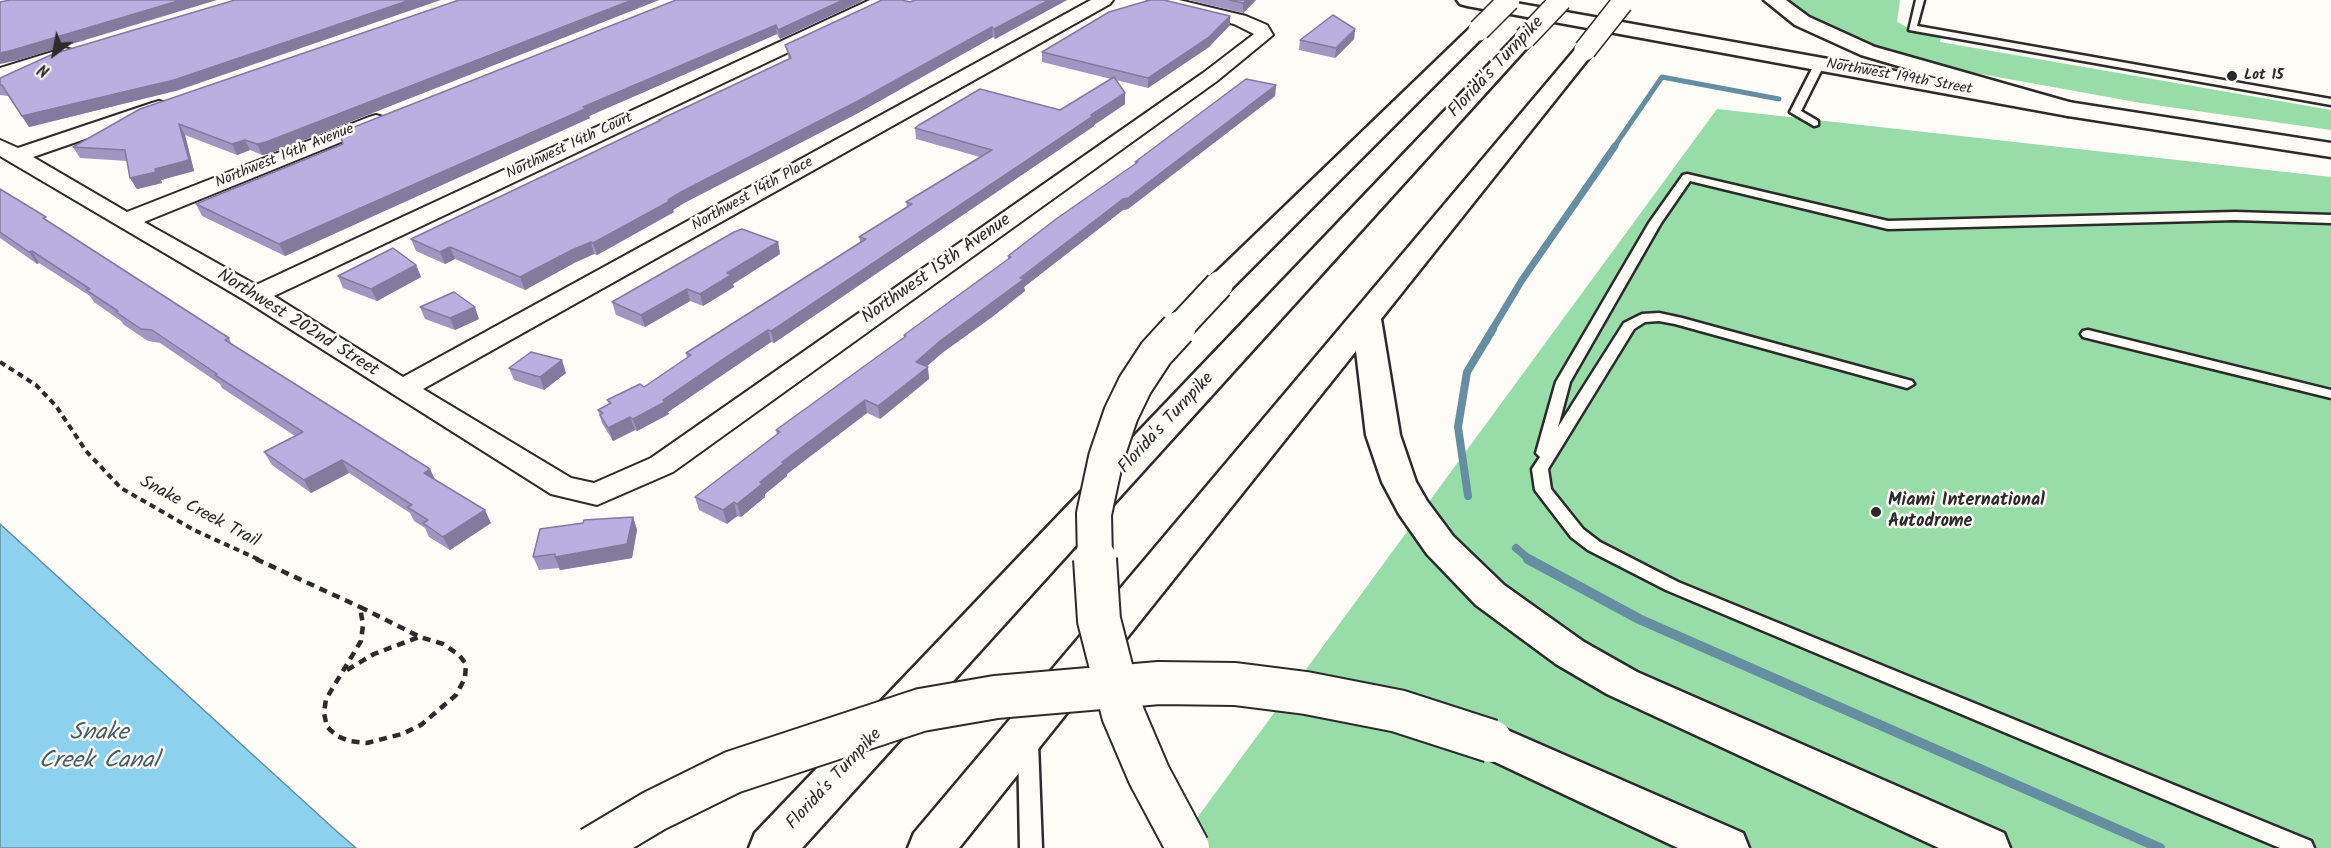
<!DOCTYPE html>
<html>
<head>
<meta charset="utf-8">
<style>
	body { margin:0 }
	#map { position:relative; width:2331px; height:848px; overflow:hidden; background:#fdfcf7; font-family:Kalam,sans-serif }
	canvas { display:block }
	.north { position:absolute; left:24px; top:24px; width:60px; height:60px; -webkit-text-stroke:4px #fdfcf7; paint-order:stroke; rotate:212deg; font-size:16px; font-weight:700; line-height:24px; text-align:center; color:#2b2b2b }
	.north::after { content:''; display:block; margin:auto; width:21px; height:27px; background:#2b2b2b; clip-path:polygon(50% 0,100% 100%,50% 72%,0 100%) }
</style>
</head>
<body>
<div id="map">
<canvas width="2331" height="848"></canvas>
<div class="north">N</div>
</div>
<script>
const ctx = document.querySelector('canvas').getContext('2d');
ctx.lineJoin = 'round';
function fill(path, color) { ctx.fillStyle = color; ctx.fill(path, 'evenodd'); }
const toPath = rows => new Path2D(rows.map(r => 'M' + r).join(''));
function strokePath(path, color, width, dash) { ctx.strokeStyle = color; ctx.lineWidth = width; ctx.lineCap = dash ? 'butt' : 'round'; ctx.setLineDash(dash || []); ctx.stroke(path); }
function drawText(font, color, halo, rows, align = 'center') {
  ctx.font = font + ' Kalam,sans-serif'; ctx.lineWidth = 5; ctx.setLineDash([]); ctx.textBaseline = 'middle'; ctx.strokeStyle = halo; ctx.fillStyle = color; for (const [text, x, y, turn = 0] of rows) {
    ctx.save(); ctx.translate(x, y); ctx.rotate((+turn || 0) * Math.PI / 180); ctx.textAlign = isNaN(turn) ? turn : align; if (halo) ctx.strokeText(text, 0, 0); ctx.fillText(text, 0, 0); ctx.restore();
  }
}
fill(toPath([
	[1787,0,1900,0,1897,22,1913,30,1941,38,1940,42,2331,110,2331,130,2141,103,1948,68,1876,46,1870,47,1821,25],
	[1717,109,2331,177,2331,848,1175,848]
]), '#98dca8');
const water = toPath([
	[0,524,333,828,356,848,0,848,0,524]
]);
fill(water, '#8cd1ee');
strokePath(water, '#658fa0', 1.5);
strokePath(toPath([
	[1614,147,1662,77,1779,99]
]), '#658fa0', 5);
strokePath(toPath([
	[1492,330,1522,280,1615,146]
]), '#658fa0', 7);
strokePath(toPath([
	[1468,496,1458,427,1467,372,1493,329],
	[1516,548,1530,560]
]), '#658fa0', 8);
strokePath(toPath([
	[1528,559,1639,619,2160,848]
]), '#658fa0', 10);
const lane = toPath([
	[1916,0,1924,0,1917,26,2331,99,2331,105,1909,30,1916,0],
	[1820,60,1825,63,1801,111,1818,121,1818,125,1814,126,1790,112,1815,63,1820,60],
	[1687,174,1888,221,2235,212,2331,215,2331,223,2235,220,1888,229,1690,181,1661,223,1570,382,1558,427,1624,323,1642,314,1659,313,1682,318,1912,381,1914,384,1907,388,1675,324,1659,321,1645,322,1634,329,1548,469,1551,489,1583,529,1600,542,1678,582,2311,841,2314,848,2280,848,1666,590,1588,550,1571,537,1535,490,1532,469,1540,457,1536,453,1556,382,1649,223,1683,175,1687,174],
	[2088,330,2331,390,2331,398,2083,337,2081,334,2083,331,2088,330],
	[1028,735,1035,737,1038,743,1042,848,1020,848,1018,743,1021,737,1028,735]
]);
const street = toPath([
	[870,0,893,0,890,4,274,296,403,377,1091,0,1113,0,1110,4,423,389,571,478,594,483,651,458,1203,73,1254,34,1234,24,1151,4,1148,0,1179,0,1246,16,1267,25,1273,35,1217,81,673,472,597,505,551,494,246,301,0,156,0,140,18,148,152,103,159,101,166,103,169,107,166,111,33,157,127,212,369,117,376,115,383,117,386,121,383,125,144,222,256,285,870,0],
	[65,48,72,50,74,54,72,58,0,80,0,68,65,48]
]);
const primary = toPath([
	[1457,0,1499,0,2068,102,2331,143,2331,157,2068,116,1467,6,1460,4,1457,0]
]);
const highway = toPath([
	[1764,0,1786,0,1809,17,1875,47,2076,104,2079,109,2076,114,2068,116,1861,55,1795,25,1764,0],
	[1479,24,1486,26,1489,30,1486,34,1229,291,1219,294,1209,291,1205,285,1209,279,1472,26,1479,24],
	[1525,32,1532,34,1535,38,1532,42,802,848,749,848,755,833,1518,34,1525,32],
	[1585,44,1592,46,1595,50,1592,54,1381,319,1400,435,1416,482,1427,501,1453,536,1504,585,1584,642,1637,672,2004,833,2010,848,1939,848,1607,694,1556,664,1476,605,1427,554,1399,514,1382,482,1366,435,1356,351,959,848,908,848,914,833,1578,46,1585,44],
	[1491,723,1743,833,1749,848,1678,848,1476,753,1469,741,1476,729,1491,723]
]);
strokePath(lane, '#2b2b2b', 5);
strokePath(street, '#2b2b2b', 4);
strokePath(primary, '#2b2b2b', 5);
strokePath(highway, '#2b2b2b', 5);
strokePath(toPath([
	[0,362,36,385,56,406,86,451,121,488,194,530,260,560]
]), '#2b2b2b', 4, [6, 4.5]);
strokePath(toPath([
	[256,559,360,607],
	[360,607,420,637,443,644,459,655,466,664,465,678,456,695,421,725,402,734,367,743,349,741,337,736,327,727,324,713,326,699,361,641,363,625,360,607],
	[347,670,374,654,419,637]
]), '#2b2b2b', 4.5, [8, 6]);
fill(lane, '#fdfcf7');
fill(street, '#fdfcf7');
fill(primary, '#fdfcf7');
fill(highway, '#fdfcf7');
const highwayBridgeFar3 = toPath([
	[1479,30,1509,0],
	[1525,38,1561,0],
	[1585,50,1622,3]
]);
const highwayBridgeFar2 = toPath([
	[1177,330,1219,285]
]);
const highwayBridgeFar1 = toPath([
	[1095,560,1094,514,1106,458,1121,414,1135,385,1156,353,1178,329]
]);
const highwayBridge = toPath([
	[1095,559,1099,620,1123,714,1149,775,1188,848],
	[592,848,654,811,733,772,921,710,996,697,1159,683,1235,684,1306,693,1398,711,1491,741]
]);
strokePath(highwayBridgeFar3, '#2b2b2b', 24, []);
strokePath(highwayBridgeFar2, '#2b2b2b', 31, []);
strokePath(highwayBridgeFar1, '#2b2b2b', 38, []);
strokePath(highwayBridge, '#2b2b2b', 46, []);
strokePath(highwayBridgeFar3, '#fdfcf7', 21);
strokePath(highwayBridgeFar2, '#fdfcf7', 27);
strokePath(highwayBridgeFar1, '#fdfcf7', 34);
strokePath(highwayBridge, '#fdfcf7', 42);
fill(toPath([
	[459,0,659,0,271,153,262,155,250,150,237,155,185,135,194,171,161,180,162,183,137,189,130,178,127,161,80,158,73,147],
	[1067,0,995,39,993,37,860,112,684,203,673,210,674,212,597,255,594,254,576,262,525,290,455,259,445,264,416,251,411,239,659,121,659,120,789,59,785,45,910,2],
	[1189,0,1256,0,1243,13],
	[863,1,780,39,777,34,589,116,590,118,285,256,202,216,196,204,343,144],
	[1230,16,1230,25,1209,47,1148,88,1116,80,1125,93,1125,104,1094,125,1094,126,774,343,771,342,731,369,668,412,669,414,637,431,635,430,613,441,602,423,598,410,609,404,607,400,644,387,687,358,686,353,860,242,859,237,907,207,906,202,980,157,916,139,915,128,1060,110,1111,79,1042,62,1042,52],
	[1355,29,1354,39,1335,58,1299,50,1300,40],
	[0,78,179,90,29,127,8,96,0,95],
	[1276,85,1275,96,1128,209,1123,210,1024,287,1025,291,992,317,942,353,927,366,929,379,880,419,867,413,787,474,787,476,765,494,765,497,741,517,737,516,727,524,699,510,695,497,777,435,776,430,905,337,904,335,1008,259,1008,256,1135,164,1135,162],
	[0,189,50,223,229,338,232,345,430,469,435,480,491,523,450,550,429,537,425,528,414,521,410,513,349,473,311,493,272,465,264,452,295,436,222,388,220,384,160,343,148,341,124,325,121,321,94,302,90,296,39,263,37,264,0,238],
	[778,242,780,254,733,284,734,287,703,306,690,301,645,327,616,315,612,302],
	[416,265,421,277,377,301,343,288,338,276],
	[420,307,479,319,455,330,425,319],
	[509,368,566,373,544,390,514,380],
	[633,517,637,530,632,558,560,570,559,568,539,570,533,557]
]), '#9f97c2');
fill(toPath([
	[181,0,217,0,19,60,0,64,0,53],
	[410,0,441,0,179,90,29,127,22,116],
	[632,0,659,0,271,153,262,155,257,144],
	[843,0,864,0,780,39,778,30],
	[1049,0,1067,0,995,39,994,29],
	[1247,0,1256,0,1243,13,1243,3],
	[1230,16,1230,25,1209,47,1148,88,1148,78],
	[776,25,777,34,589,116,590,118,285,256,279,244,583,107],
	[992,27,993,37,860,112,684,203,673,210,674,212,597,255,593,243,681,192],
	[1355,29,1354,39,1335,58,1336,48],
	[1276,85,1275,96,1128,209,1123,210,1024,287,1025,291,992,317,942,353,918,374,928,367,929,379,880,419,878,406,916,362,940,341,1123,199],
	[1125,93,1125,104,1094,125,1094,126,774,343,771,331],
	[179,124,185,135,194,171,161,180,162,183,137,189,130,178],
	[245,140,250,150,237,155,232,144],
	[591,242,594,254,576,262,525,290,520,277,572,250],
	[778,242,780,254,733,284,734,287,703,306,700,294,727,273],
	[450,247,455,259,445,264,440,252],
	[32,251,39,263,37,264,29,252],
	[416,265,421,277,377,301,371,289],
	[687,289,690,301,645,327,641,315],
	[475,307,479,319,455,330,450,318],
	[768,330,771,342,668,412,669,414,637,431,633,419],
	[562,360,566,373,544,390,540,377],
	[865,400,867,413,787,474,787,476,765,494,765,497,741,517,737,504,760,482,782,462],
	[630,417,635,430,613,441,608,428],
	[342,460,349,473,311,493,304,480],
	[430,469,436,482,424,473],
	[734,502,737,516,727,524,723,510],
	[485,510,491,523,450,550,443,537],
	[633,517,637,530,632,558,560,570,555,557]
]), '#827b9e');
const building = toPath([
	[10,0,181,0,13,50,0,53,0,2,10,0],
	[235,0,410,0,174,80,22,116,2,85,0,85,0,78,53,54,235,0],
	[459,0,632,0,266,142,257,144,245,140,232,144,179,124,189,160,155,169,156,172,130,178,125,150,73,147,140,109,459,0],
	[676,0,843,0,778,30,776,25,583,107,587,108,279,244,196,204,343,144,339,133,676,0],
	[882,0,902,0,910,2,915,0,1049,0,994,29,992,27,858,101,681,192,668,200,670,201,593,243,591,242,572,250,520,277,450,247,440,252,411,239,661,120,659,120,791,58,785,45,882,0],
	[1150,0,1164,0,1230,16,1209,37,1148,78,1042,52,1109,12,1150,0],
	[1229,0,1247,0,1243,3,1229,0],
	[1333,15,1355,29,1336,48,1300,40,1333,15],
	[1114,77,1125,93,1091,115,1093,116,771,331,768,330,728,356,663,400,665,402,633,419,630,417,608,428,600,415,603,413,598,410,611,403,607,400,640,384,644,387,691,355,686,353,866,239,859,237,912,204,906,202,992,150,915,128,919,125,980,89,1060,110,1114,77],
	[1246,79,1276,85,1128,198,1123,199,1020,278,1024,279,990,304,940,341,916,362,928,367,878,406,865,400,782,462,784,463,760,482,762,484,737,504,734,502,723,510,695,497,780,432,776,430,906,336,904,335,1011,257,1008,256,1056,219,1138,162,1135,162,1246,79],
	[0,189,46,217,43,218,229,338,225,340,430,469,424,473,485,510,443,537,423,523,428,520,407,507,412,505,342,460,304,480,264,452,303,432,215,375,217,374,152,330,141,329,116,312,118,311,86,290,90,289,32,251,29,252,0,232,0,189],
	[742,229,778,242,727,273,731,275,700,294,687,289,641,315,612,302,734,232,742,229],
	[393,248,416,265,371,289,338,276,393,248],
	[454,292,475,307,450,318,420,307,454,292],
	[531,352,562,360,540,377,509,368,531,352],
	[633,517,627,544,555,557,555,554,533,557,540,529,583,523,584,520,633,517]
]);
fill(building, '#b9b0e1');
strokePath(building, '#827b9e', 1.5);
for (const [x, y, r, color] of [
	[2232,76,6,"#2b2b2b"],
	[1876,512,6,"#2b2b2b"]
]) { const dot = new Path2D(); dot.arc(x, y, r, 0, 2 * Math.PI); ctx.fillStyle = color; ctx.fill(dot); strokePath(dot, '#fdfcf7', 2); }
drawText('bold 15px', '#2b2b2b', '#fdfcf7', [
	["Lot 15",2244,76]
], 'left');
drawText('15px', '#2b2b2b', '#fdfcf7', [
	["Northwest 199th Street",1899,78,10],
	["Northwest 14th Court",570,147,-25],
	["Northwest 14th Avenue",285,157,-22],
	["Northwest 14th Place",753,195,-29]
]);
drawText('18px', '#2b2b2b', '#fdfcf7', [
	["Florida's Turnpike",1497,68,-47],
	["Northwest 15th Avenue",937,270,-35],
	["Northwest 202nd Street",297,324,32],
	["Florida's Turnpike",1167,424,-47],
	["Snake Creek Trail",199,513,28],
	["Florida's Turnpike",835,780,-47]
]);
drawText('bold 18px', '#2b2b2b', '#fdfcf7', [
	["Miami International",1888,502],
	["Autodrome",1888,523]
], 'left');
drawText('italic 24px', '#485d66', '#fdfcf7', [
	["Snake",99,735],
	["Creek Canal",99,763]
]);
</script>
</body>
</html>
